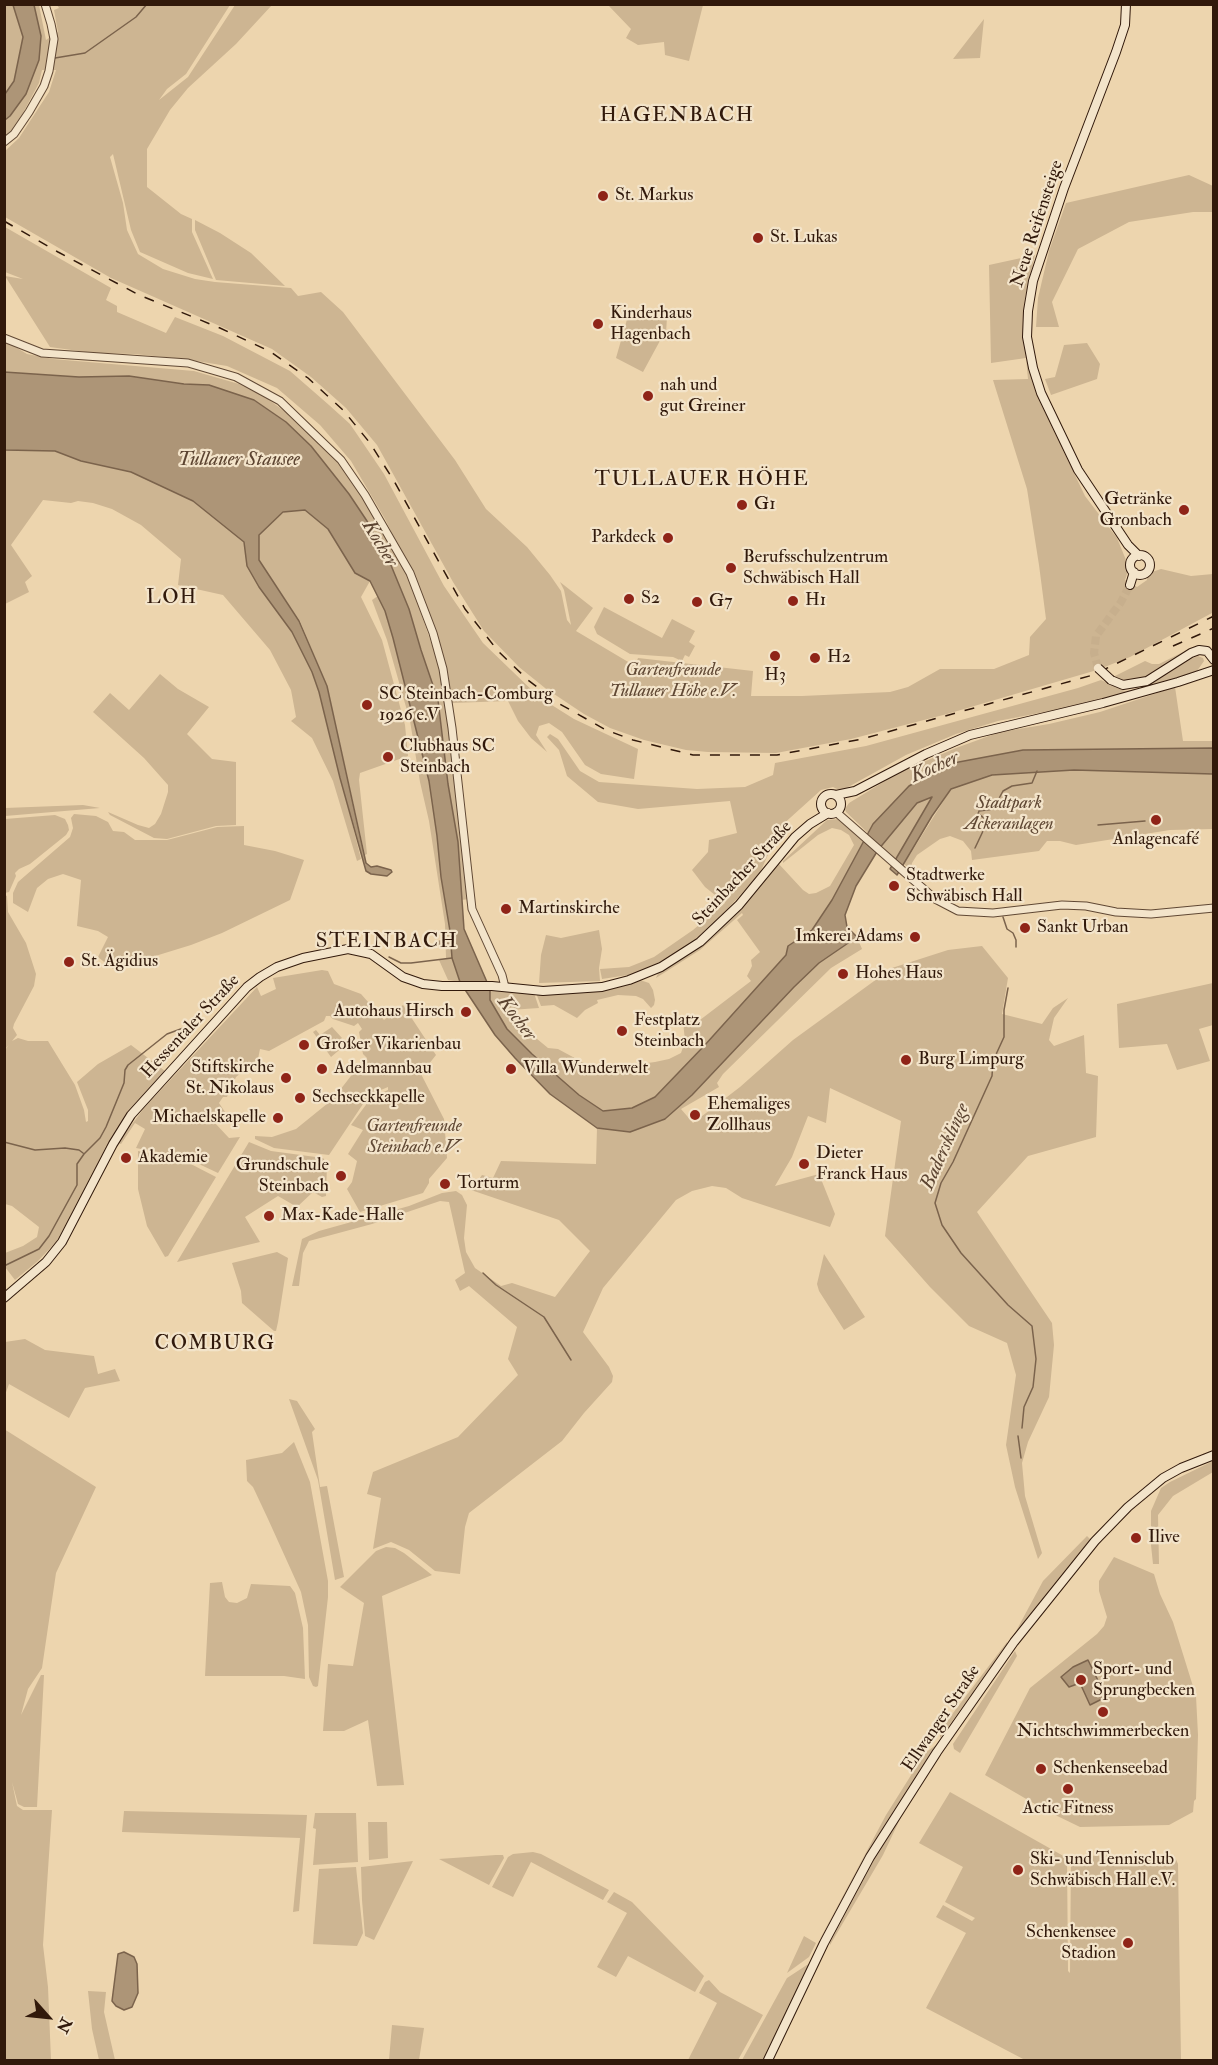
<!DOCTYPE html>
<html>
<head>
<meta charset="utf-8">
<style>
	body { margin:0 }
	#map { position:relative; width:1218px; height:2065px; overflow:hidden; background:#edd5ae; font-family:"IM FELL Double Pica",serif }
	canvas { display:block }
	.frame { position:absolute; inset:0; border:6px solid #31190b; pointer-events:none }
	.north { position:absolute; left:18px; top:1987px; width:60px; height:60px; -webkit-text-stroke:4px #f3e4ca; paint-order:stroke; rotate:117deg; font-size:16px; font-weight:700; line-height:24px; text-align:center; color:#31190b }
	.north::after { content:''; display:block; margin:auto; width:21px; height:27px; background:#31190b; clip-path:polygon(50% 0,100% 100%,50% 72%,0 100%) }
</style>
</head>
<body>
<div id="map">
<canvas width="1218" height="2065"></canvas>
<div class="frame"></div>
<div class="north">N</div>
</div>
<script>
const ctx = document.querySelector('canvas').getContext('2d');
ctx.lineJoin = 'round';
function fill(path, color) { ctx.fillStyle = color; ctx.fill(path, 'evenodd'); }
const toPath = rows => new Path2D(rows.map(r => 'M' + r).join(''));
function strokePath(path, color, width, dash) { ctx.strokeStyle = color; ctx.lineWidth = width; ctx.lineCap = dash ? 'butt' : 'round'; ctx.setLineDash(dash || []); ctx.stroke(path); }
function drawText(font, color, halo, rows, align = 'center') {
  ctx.font = font + ' "IM FELL Double Pica",serif'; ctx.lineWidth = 4.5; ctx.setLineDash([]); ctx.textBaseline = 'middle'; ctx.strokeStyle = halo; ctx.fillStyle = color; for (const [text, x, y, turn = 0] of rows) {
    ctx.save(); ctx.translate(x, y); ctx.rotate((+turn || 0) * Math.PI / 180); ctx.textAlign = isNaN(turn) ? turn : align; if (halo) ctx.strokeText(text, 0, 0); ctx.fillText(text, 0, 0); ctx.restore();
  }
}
fill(toPath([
	[5,5,23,5,41,36,34,5,39,5,46,40,58,32,54,10,59,8,57,5,230,5,186,74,167,89,159,100,188,77,235,5,272,5,236,44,188,88,170,110,147,149,147,187,181,214,192,219,192,232,213,279,188,273,140,252,131,230,113,154,110,157,123,203,127,230,138,254,163,269,195,279,215,282,291,288,298,296,321,292,343,312,455,460,486,509,527,547,550,575,561,591,567,620,571,625,564,590,560,582,593,608,576,631,635,666,638,658,753,671,751,696,802,696,890,692,908,687,940,669,994,669,1029,655,1030,637,1046,619,1039,565,1027,489,993,380,1028,379,1026,358,991,363,989,265,1035,255,1025,298,1023,328,1027,357,1038,398,1085,496,1117,538,1126,560,1128,571,1125,580,1137,587,1147,580,1147,577,1152,572,1161,569,1191,576,1213,574,1212,613,1130,657,1097,670,947,714,851,739,776,753,708,752,686,750,644,740,610,728,584,714,545,688,519,667,484,631,453,582,377,445,346,408,311,377,272,349,111,278,5,217,5,151,19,138,49,92,56,70,42,70,39,83,16,126,5,140],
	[608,5,703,5,689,61,665,55,664,42,638,45,626,38,631,29],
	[984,19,980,58,953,59],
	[1189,175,1213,186,1213,212,1193,212,1129,222,1078,249,1052,302,1059,327,1036,327,1038,298,1049,251,1066,203],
	[195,220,220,233,251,253,285,286,216,280,195,230],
	[5,227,111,288,106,300,117,306,117,312,166,333,175,317,223,336,290,371,329,405,350,424,384,474,444,586,483,643,539,697,574,719,638,749,634,779,601,774,585,765,562,732,549,723,539,726,536,735,547,752,531,738,518,721,508,701,452,703,448,674,436,632,414,578,385,519,351,461,320,425,277,388,227,366,184,359,134,354,93,353,50,347,5,276,23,279,5,272],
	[630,309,648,317,667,317,666,333,662,337,643,372,616,358],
	[4,340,27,354,53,359,194,371,239,384,265,397,287,413,343,467,394,549,410,582,441,671,448,715,470,899,461,900,458,842,448,784,421,650,409,609,397,580,367,521,349,494,311,446,286,422,254,400,209,385,185,384,129,376,79,377,5,372],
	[1087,343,1100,364,1097,379,1051,395,1045,379,1055,377,1064,345],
	[5,389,15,451,35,449,55,451,81,461,131,472,193,501,215,517,257,541,259,534,284,512,305,510,328,529,355,573,370,581,361,597,382,640,405,725,408,756,360,773,359,780,367,854,365,855,327,686,300,621,259,560,258,547,245,547,259,587,292,632,312,672,319,692,361,859,357,861,333,781,312,738,291,721,296,717,291,690,270,650,223,595,178,585,181,559,141,525,112,509,93,503,78,501,71,503,43,500,11,545,32,576,25,582,29,592,5,604],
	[378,596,385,611,393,638,429,781,437,836,441,877,450,931,452,958,460,982,448,980,439,960,446,958,445,924,429,821,420,782,410,721,387,640,372,600],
	[604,607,662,638,672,619,695,631,689,642,695,646,689,657,685,655,682,661,673,657,630,654,597,634,594,627],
	[1183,652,1144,677,1122,680,1115,676,1145,661,1152,664,1159,664],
	[1198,656,1203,658,1204,661,1197,671,1138,691,1065,708,998,721,956,734,906,755,841,791,833,787,821,790,780,827,760,873,707,932,688,946,650,968,628,975,602,979,600,969,629,967,654,957,693,930,725,903,705,887,692,870,708,852,709,840,737,833,730,801,638,809,598,802,567,776,559,750,547,737,550,734,558,739,580,771,599,782,697,789,745,787,773,775,775,763,866,746,1078,688,1101,680,1125,691,1137,689,1156,681,1191,659],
	[160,674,178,689,209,707,187,734,212,759,236,762,236,825,216,826,167,839,154,838,110,815,108,812,138,825,149,828,155,824,161,814,168,792,168,785,144,758,93,712,110,693,129,710],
	[1175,687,1183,741,1213,741,1213,748,1023,750,909,786,873,824,868,833,846,812,845,809,849,803,898,773,956,748,1000,732,1049,724,1100,712],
	[1074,770,1213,774,1213,829,1170,830,1076,845,1060,841,1047,841,1039,851,972,860,971,851,963,841,950,836,940,839,917,855,912,863,911,870,904,864,951,789,992,775],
	[932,796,913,831,894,863,878,850,917,803],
	[83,805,100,808,5,816,5,808],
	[74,814,96,816,108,822,113,831,124,832,135,840,167,840,217,827,244,826,244,845,275,851,304,860,290,900,222,933,191,945,113,969,98,957,108,937,98,931,77,926,81,880,63,874,48,879,37,888,28,912,13,903,13,893,18,882,70,837,73,828,71,818],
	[55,815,65,819,68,825,69,830,66,835,30,864,19,869,15,873,16,876,9,892,5,893,5,819],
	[838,819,864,841,832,900,812,930,788,946,786,955,704,1046,655,1097,632,1108,603,1111,579,1095,544,1065,507,1029,490,1000,490,989,534,993,539,1008,510,1010,519,1024,548,1048,558,1049,584,1063,603,1069,655,1062,669,1059,681,1053,685,1041,683,1021,692,1017,700,1020,751,981,747,976,752,966,751,960,760,952,737,920,743,915,742,913,700,950,656,978,659,971,689,955,713,936,740,909,778,863,803,890,809,894,816,893,830,886,854,845,849,835,841,830,832,828,818,835,783,863,783,861,827,820],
	[5,895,7,896,8,912,26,943,36,974,34,986,14,1024,13,1028,17,1035,12,1041,18,1038,28,1041,48,1041,75,1085,84,1110,86,1122,88,1121,88,1110,77,1082,98,1064,131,1045,165,1071,132,1108,56,1242,38,1261,15,1280,5,1267,5,1253,23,1246,37,1237,39,1227,12,1206,5,1204,4,1051,9,1045,5,1049],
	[599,930,602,949,599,968,600,981,539,983,541,955,546,935,561,938],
	[857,937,862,949,831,968,723,1074,717,1083,719,1087,681,1109,693,1123,740,1087,793,1040,892,968,948,950,982,946,1008,978,1002,1014,1042,1024,1053,1008,1068,998,1054,1018,1049,1040,1054,1046,1084,1035,1086,1073,1098,1076,1096,1137,1028,1156,977,1212,1052,1323,1054,1345,1049,1397,1028,1442,1022,1463,1025,1496,1042,1553,1038,1559,1015,1487,1006,1445,1016,1375,1007,1343,969,1326,930,1287,885,1236,901,1121,830,1088,826,1123,808,1116,792,1157,775,1186,819,1174,835,1214,830,1227,742,1198,726,1188,712,1186,692,1191,676,1200,603,1288,583,1332,609,1367,613,1376,612,1382,584,1413,562,1441,469,1513,465,1527,460,1574,435,1571,409,1550,391,1542,373,1549,381,1498,367,1494,373,1472,458,1437,518,1375,508,1359,517,1327,469,1286,460,1291,455,1280,465,1273,449,1202,440,1201,372,1224,309,1241,303,1253,299,1286,292,1286,302,1239,319,1231,409,1206,442,1193,456,1191,462,1195,467,1205,464,1238,466,1252,475,1268,501,1286,512,1283,555,1297,590,1251,559,1220,471,1190,482,1175,493,1178,501,1161,596,1164,597,1128,630,1132,666,1119,692,1095,794,987,819,963],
	[322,970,328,971,334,984,361,994,384,1020,403,1005,436,1055,421,1074,444,1119,447,1158,429,1179,429,1183,423,1193,360,1212,347,1189,352,1182,357,1161,348,1154,363,1130,351,1125,371,1098,388,1090,388,1087,369,1095,329,1155,274,1148,255,1139,255,1136,272,1137,296,1129,333,1099,361,1063,364,1062,367,1058,363,1054,359,1032,362,1029,358,1023,354,1026,333,1019,330,1016,326,1016,324,1021,269,1051,260,1049,258,1059,236,1077,227,1097,223,1097,219,1103,225,1112,214,1122,229,1138,240,1137,218,1173,186,1158,136,1148,145,1129,135,1123,121,1144,118,1143,144,1108,257,987,261,996,276,989,273,978],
	[640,980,649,983,653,990,655,1000,654,1005,651,1008,643,999,636,996,618,995,597,1000,598,1003,585,1010,577,1018,554,1005,541,1006,536,993,573,993,621,986],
	[1213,983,1213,1025,1199,1029,1210,1061,1177,1070,1167,1044,1119,1048,1117,1004],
	[332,1027,342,1038,339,1041,344,1046,331,1057,313,1032,316,1030,320,1035],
	[249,1142,271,1151,323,1158,327,1163,326,1196,322,1197,313,1192,297,1207,278,1196,245,1217,260,1242,177,1262],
	[138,1151,185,1161,216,1177,168,1256,165,1257,147,1226,138,1189],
	[277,1252,288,1258,278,1322,276,1331,274,1331,242,1303,241,1291,232,1263],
	[824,1254,865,1317,844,1330,819,1291,817,1284],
	[25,1339,45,1350,94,1356,98,1374,115,1369,120,1381,85,1388,69,1418,9,1384,5,1395,5,1342],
	[289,1399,297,1401,315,1429,312,1432,320,1487,327,1486,344,1577,335,1580,318,1480],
	[4,1429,96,1487,56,1573,42,1668,28,1689,21,1715,41,1675,44,1675,37,1807,24,1807,18,1804,12,1782,17,1806,23,1810,52,1810,43,1945,48,1987,51,2060,5,2060],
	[294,1442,310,1482,328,1581,328,1597,318,1686,316,1687,313,1686,309,1677,308,1625,301,1592,268,1519,253,1487,247,1481,246,1460,282,1453],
	[1213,1461,1213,1472,1173,1496,1158,1515,1159,1564,1153,1564,1151,1545,1151,1511,1161,1488,1170,1482],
	[1087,1536,1091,1540,1015,1633,1043,1581],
	[386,1547,395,1548,404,1553,432,1575,382,1596,404,1785,377,1786,368,1720,344,1731,323,1731,328,1664,353,1666,364,1603,340,1587,376,1551],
	[1114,1557,1154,1574,1160,1594,1173,1622,1196,1696,1198,1735,1196,1799,1194,1801,1193,1812,1169,1825,1080,1827,1047,1811,985,1775,1030,1688,1097,1634,1104,1626,1107,1617,1099,1591,1099,1581],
	[222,1582,225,1597,229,1602,237,1603,247,1598,251,1584,290,1586,295,1593,303,1628,305,1679,284,1676,205,1676,210,1583],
	[1007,1642,1007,1645,940,1738,940,1732,944,1725],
	[1015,1651,1017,1656,960,1753,954,1749,953,1744],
	[936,1745,894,1811,823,1937,820,1939,886,1815,925,1753],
	[950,1792,1067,1858,1068,1971,1070,1973,1071,1856,1174,1855,1178,1864,1181,2060,1025,2060,926,2008,966,1933,936,1917,943,1905,972,1921,975,1918,945,1902,963,1867,919,1843],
	[124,1811,307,1815,299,1911,293,1912,300,1838,122,1832],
	[315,1813,356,1813,358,1862,313,1865,316,1829,313,1828],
	[902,1815,883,1855,830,1945,829,1942,861,1880],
	[368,1822,387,1822,388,1858,369,1860],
	[533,1852,541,1854,609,1890,603,1900,531,1862,513,1897,492,1887,508,1857,513,1854],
	[496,1855,503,1855,504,1858,489,1885,439,1859],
	[413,1861,374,1940,365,1936,362,1900,361,1867],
	[356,1867,363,1933,357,1946,313,1944,319,1869],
	[614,1892,632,1902,704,1976,695,1992,628,1956,616,1977,597,1967,627,1913,607,1902],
	[804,1936,816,1943,809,1957,787,1973],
	[810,1963,764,2060,742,2060,787,1978],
	[709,1980,720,1992,763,2015,738,2060,688,2060,717,2003,699,1993,705,1982],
	[88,1991,106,1992,104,2012,115,2060,99,2060,92,2029],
	[392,2025,424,2028,419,2060,389,2060]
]), '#cdb592');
const water = toPath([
	[13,5,34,5,41,36,39,60,26,94,10,116,5,120,5,94,14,81,23,37,13,5],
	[4,372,79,377,129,376,184,384,209,385,254,400,286,422,311,446,349,494,367,521,388,558,409,609,421,650,438,700,448,784,458,842,464,929,490,989,490,1000,507,1029,532,1054,579,1095,603,1111,632,1108,655,1097,704,1046,786,955,788,946,812,930,832,900,873,824,909,786,948,764,1023,750,1213,748,1213,774,1074,770,992,775,951,789,932,816,897,875,890,869,932,797,917,803,878,850,856,886,845,915,847,927,857,937,819,963,794,987,692,1095,665,1119,630,1132,597,1128,550,1094,515,1058,495,1035,460,982,452,958,450,931,441,877,437,836,429,781,393,638,385,611,370,581,355,573,328,529,305,510,283,512,259,535,259,560,299,621,327,686,366,863,371,867,377,866,391,870,392,872,387,876,371,874,366,871,340,778,319,692,312,672,292,632,259,587,247,566,244,542,193,501,131,472,81,461,55,451,5,450,4,372],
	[1088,1660,1106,1697,1090,1705,1080,1683,1069,1687,1061,1677,1073,1667,1088,1660],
	[124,1952,134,1957,137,1964,138,1993,132,2007,124,2010,116,2006,112,2001,118,1954,124,1952]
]);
fill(water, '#ad9577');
strokePath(water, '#7b634c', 1.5);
strokePath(toPath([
	[55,58,85,53,136,17,147,4],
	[997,802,1003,791,1012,786,1032,783,1037,771],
	[1098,825,1145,821],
	[975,848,984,829,989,823,989,821,978,814,979,811,994,809,996,807],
	[1003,917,1007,929,1013,933,1016,940,1016,947],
	[389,957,401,963,411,963,452,958],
	[1008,988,1004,1010,1004,1037,993,1061,992,1076,953,1162,941,1183,935,1203,942,1225,961,1253,1008,1305,1032,1326,1036,1359,1033,1387,1024,1407,1022,1428],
	[4,1142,35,1150,65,1148,79,1150,83,1153],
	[4,1266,39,1249,49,1236,77,1185,77,1164,84,1154,100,1138,106,1127,124,1083,125,1070,128,1065,167,1034,197,1023],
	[483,1273,496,1285,544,1317,571,1360],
	[1018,1436,1021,1458]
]), '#7b634c', 1.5);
strokePath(toPath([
	[441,943,457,944]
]), '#ad9577', 6);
strokePath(toPath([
	[1098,668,1094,653,1096,636,1121,602,1130,585]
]), '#c7af8d', 8, [8, 4]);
const tertiary = toPath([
	[4,142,14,134,29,112,44,86,49,71,54,39,51,24,45,4],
	[4,338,42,353,188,363,236,377,280,401,341,460,365,495,410,573,433,633,443,669,452,728,472,909,502,975,505,987],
	[836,812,935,899,958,911,993,913,1062,905,1086,906,1116,912,1151,914,1214,908]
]);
const secondary = toPath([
	[1126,4,1125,25,1116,52,1064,188,1033,281,1028,311,1027,337,1033,368,1041,393,1078,470,1128,545,1139,556],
	'1130 565a10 10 0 1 1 20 0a10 10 0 1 1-20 0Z',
	[1130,585,1134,572],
	[1111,680,1123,685,1147,681,1191,653,1199,650,1207,651,1214,660],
	'821 804a10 10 0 1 1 20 0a10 10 0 1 1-20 0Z',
	[836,795,855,791,926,754,970,735,1103,703,1178,682,1214,670],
	[4,1298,46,1262,62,1242,113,1144,131,1115,247,987,260,977,277,967,303,958,348,949,371,954,403,977,423,984,442,986,492,986,543,991,602,987,629,980,661,967,700,942,739,905,795,837,810,824,828,813],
	[768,2060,824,1943,870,1857,937,1752,1014,1642,1095,1541,1128,1507,1163,1478,1181,1468,1214,1455]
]);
strokePath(tertiary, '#604834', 9);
strokePath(secondary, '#31190b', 10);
strokePath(tertiary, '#f3e4ca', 7);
strokePath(secondary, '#f3e4ca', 8);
strokePath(toPath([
	[4,221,58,252,139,295,220,328,271,352,308,378,343,410,370,443,394,481,465,609,498,651,528,680,558,703,606,730,633,740,693,755,777,755,862,739,1093,675,1214,616],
	[1173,646,1214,628]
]), '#31190b', 1.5, [10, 10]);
const secondaryBridge = toPath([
	[1098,668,1111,680]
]);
strokePath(secondaryBridge, '#31190b', 10, []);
strokePath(secondaryBridge, '#f3e4ca', 8);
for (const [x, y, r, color] of [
	[603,196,6,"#8f2418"],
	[758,238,6,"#8f2418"],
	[598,324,6,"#8f2418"],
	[648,396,6,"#8f2418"],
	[742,505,6,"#8f2418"],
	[1184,510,6,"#8f2418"],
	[668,538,6,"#8f2418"],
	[731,568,6,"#8f2418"],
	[629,599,6,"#8f2418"],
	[793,601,6,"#8f2418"],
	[697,602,6,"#8f2418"],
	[775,656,6,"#8f2418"],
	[815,658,6,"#8f2418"],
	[367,705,6,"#8f2418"],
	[388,757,6,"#8f2418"],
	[1156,820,6,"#8f2418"],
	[894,886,6,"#8f2418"],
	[506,909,6,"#8f2418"],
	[1025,928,6,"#8f2418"],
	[915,937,6,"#8f2418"],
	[69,962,6,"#8f2418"],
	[843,974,6,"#8f2418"],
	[466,1012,6,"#8f2418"],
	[622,1031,6,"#8f2418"],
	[304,1045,6,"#8f2418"],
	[906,1060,6,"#8f2418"],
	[322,1069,6,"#8f2418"],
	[511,1069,6,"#8f2418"],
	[286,1078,6,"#8f2418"],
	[300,1098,6,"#8f2418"],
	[695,1115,6,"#8f2418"],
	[278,1118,6,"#8f2418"],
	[126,1158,6,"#8f2418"],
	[804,1164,6,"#8f2418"],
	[341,1176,6,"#8f2418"],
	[445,1184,6,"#8f2418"],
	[269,1216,6,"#8f2418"],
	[1136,1538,6,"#8f2418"],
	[1081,1680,6,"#8f2418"],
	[1103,1712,6,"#8f2418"],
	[1041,1769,6,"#8f2418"],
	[1068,1789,6,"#8f2418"],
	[1018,1870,6,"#8f2418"],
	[1128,1943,6,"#8f2418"]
]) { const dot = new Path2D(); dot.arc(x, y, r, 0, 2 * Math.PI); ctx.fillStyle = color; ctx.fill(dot); strokePath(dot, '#f3e4ca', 2); }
drawText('18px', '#31190b', '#f3e4ca', [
	["St. Markus",615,196],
	["St. Lukas",770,238],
	["Kinderhaus",610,314],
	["Hagenbach",610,335],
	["nah und",660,386],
	["gut Greiner",660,407],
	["Getränke",1172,500,"right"],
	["Gronbach",1172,521,"right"],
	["G1",754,505],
	["Parkdeck",656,538,"right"],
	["Berufsschulzentrum",743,558],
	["Schwäbisch Hall",743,579],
	["S2",641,599],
	["H1",805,601],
	["G7",709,602],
	["H2",827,658],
	["H3",775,676,"center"],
	["SC Steinbach-Comburg",379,695],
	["1926 e.V",379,716],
	["Clubhaus SC",400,747],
	["Steinbach",400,768],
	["Anlagencafé",1156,840,"center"],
	["Stadtwerke",906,876],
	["Schwäbisch Hall",906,897],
	["Martinskirche",518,909],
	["Sankt Urban",1037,928],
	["Imkerei Adams",903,937,"right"],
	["St. Ägidius",81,962],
	["Hohes Haus",855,974],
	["Autohaus Hirsch",454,1012,"right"],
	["Festplatz",634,1021],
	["Steinbach",634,1042],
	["Großer Vikarienbau",316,1045],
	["Burg Limpurg",918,1060],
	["Stiftskirche",274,1068,"right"],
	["St. Nikolaus",274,1089,"right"],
	["Adelmannbau",334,1069],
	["Villa Wunderwelt",523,1069],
	["Sechseckkapelle",312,1098],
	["Ehemaliges",707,1105],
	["Zollhaus",707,1126],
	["Michaelskapelle",266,1118,"right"],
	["Dieter",816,1154],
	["Franck Haus",816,1175],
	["Akademie",138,1158],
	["Grundschule",329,1166,"right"],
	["Steinbach",329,1187,"right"],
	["Torturm",457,1184],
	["Max-Kade-Halle",281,1216],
	["Ilive",1148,1538],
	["Sport- und",1093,1670],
	["Sprungbecken",1093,1691],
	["Nichtschwimmerbecken",1103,1732,"center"],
	["Schenkenseebad",1053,1769],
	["Actic Fitness",1068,1809,"center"],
	["Ski- und Tennisclub",1030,1860],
	["Schwäbisch Hall e.V.",1030,1881],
	["Schenkensee",1116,1933,"right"],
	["Stadion",1116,1954,"right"]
], 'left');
drawText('18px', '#31190b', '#f3e4ca', [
	["Neue Reifensteige",1038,224,-72],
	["Steinbacher Straße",743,874,-47],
	["Hessentaler Straße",191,1027,-47],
	["Ellwanger Straße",942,1719,-56]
]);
drawText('italic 18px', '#604834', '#f3e4ca', [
	["Gartenfreunde",673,671],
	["Tullauer Höhe e.V.",673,692],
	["Stadtpark",1009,804],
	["Ackeranlagen",1009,825],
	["Gartenfreunde",414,1127],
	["Steinbach e.V.",414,1148]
]);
drawText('italic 20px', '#5c4431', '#f3e4ca', [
	["Tullauer Stausee",239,461],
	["Kocher",379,544,59],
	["Kocher",935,768,-24],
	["Kocher",516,1019,53],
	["Badersklinge",946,1147,-66]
]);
ctx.letterSpacing = '1.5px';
drawText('20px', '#31190b', '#f3e4ca', [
	["LOH",172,599],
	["COMBURG",215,1345]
]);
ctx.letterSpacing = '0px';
ctx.letterSpacing = '1.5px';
drawText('21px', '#31190b', '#f3e4ca', [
	["HAGENBACH",677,116],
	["TULLAUER HÖHE",702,480],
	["STEINBACH",387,942]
]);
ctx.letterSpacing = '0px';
</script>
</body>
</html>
